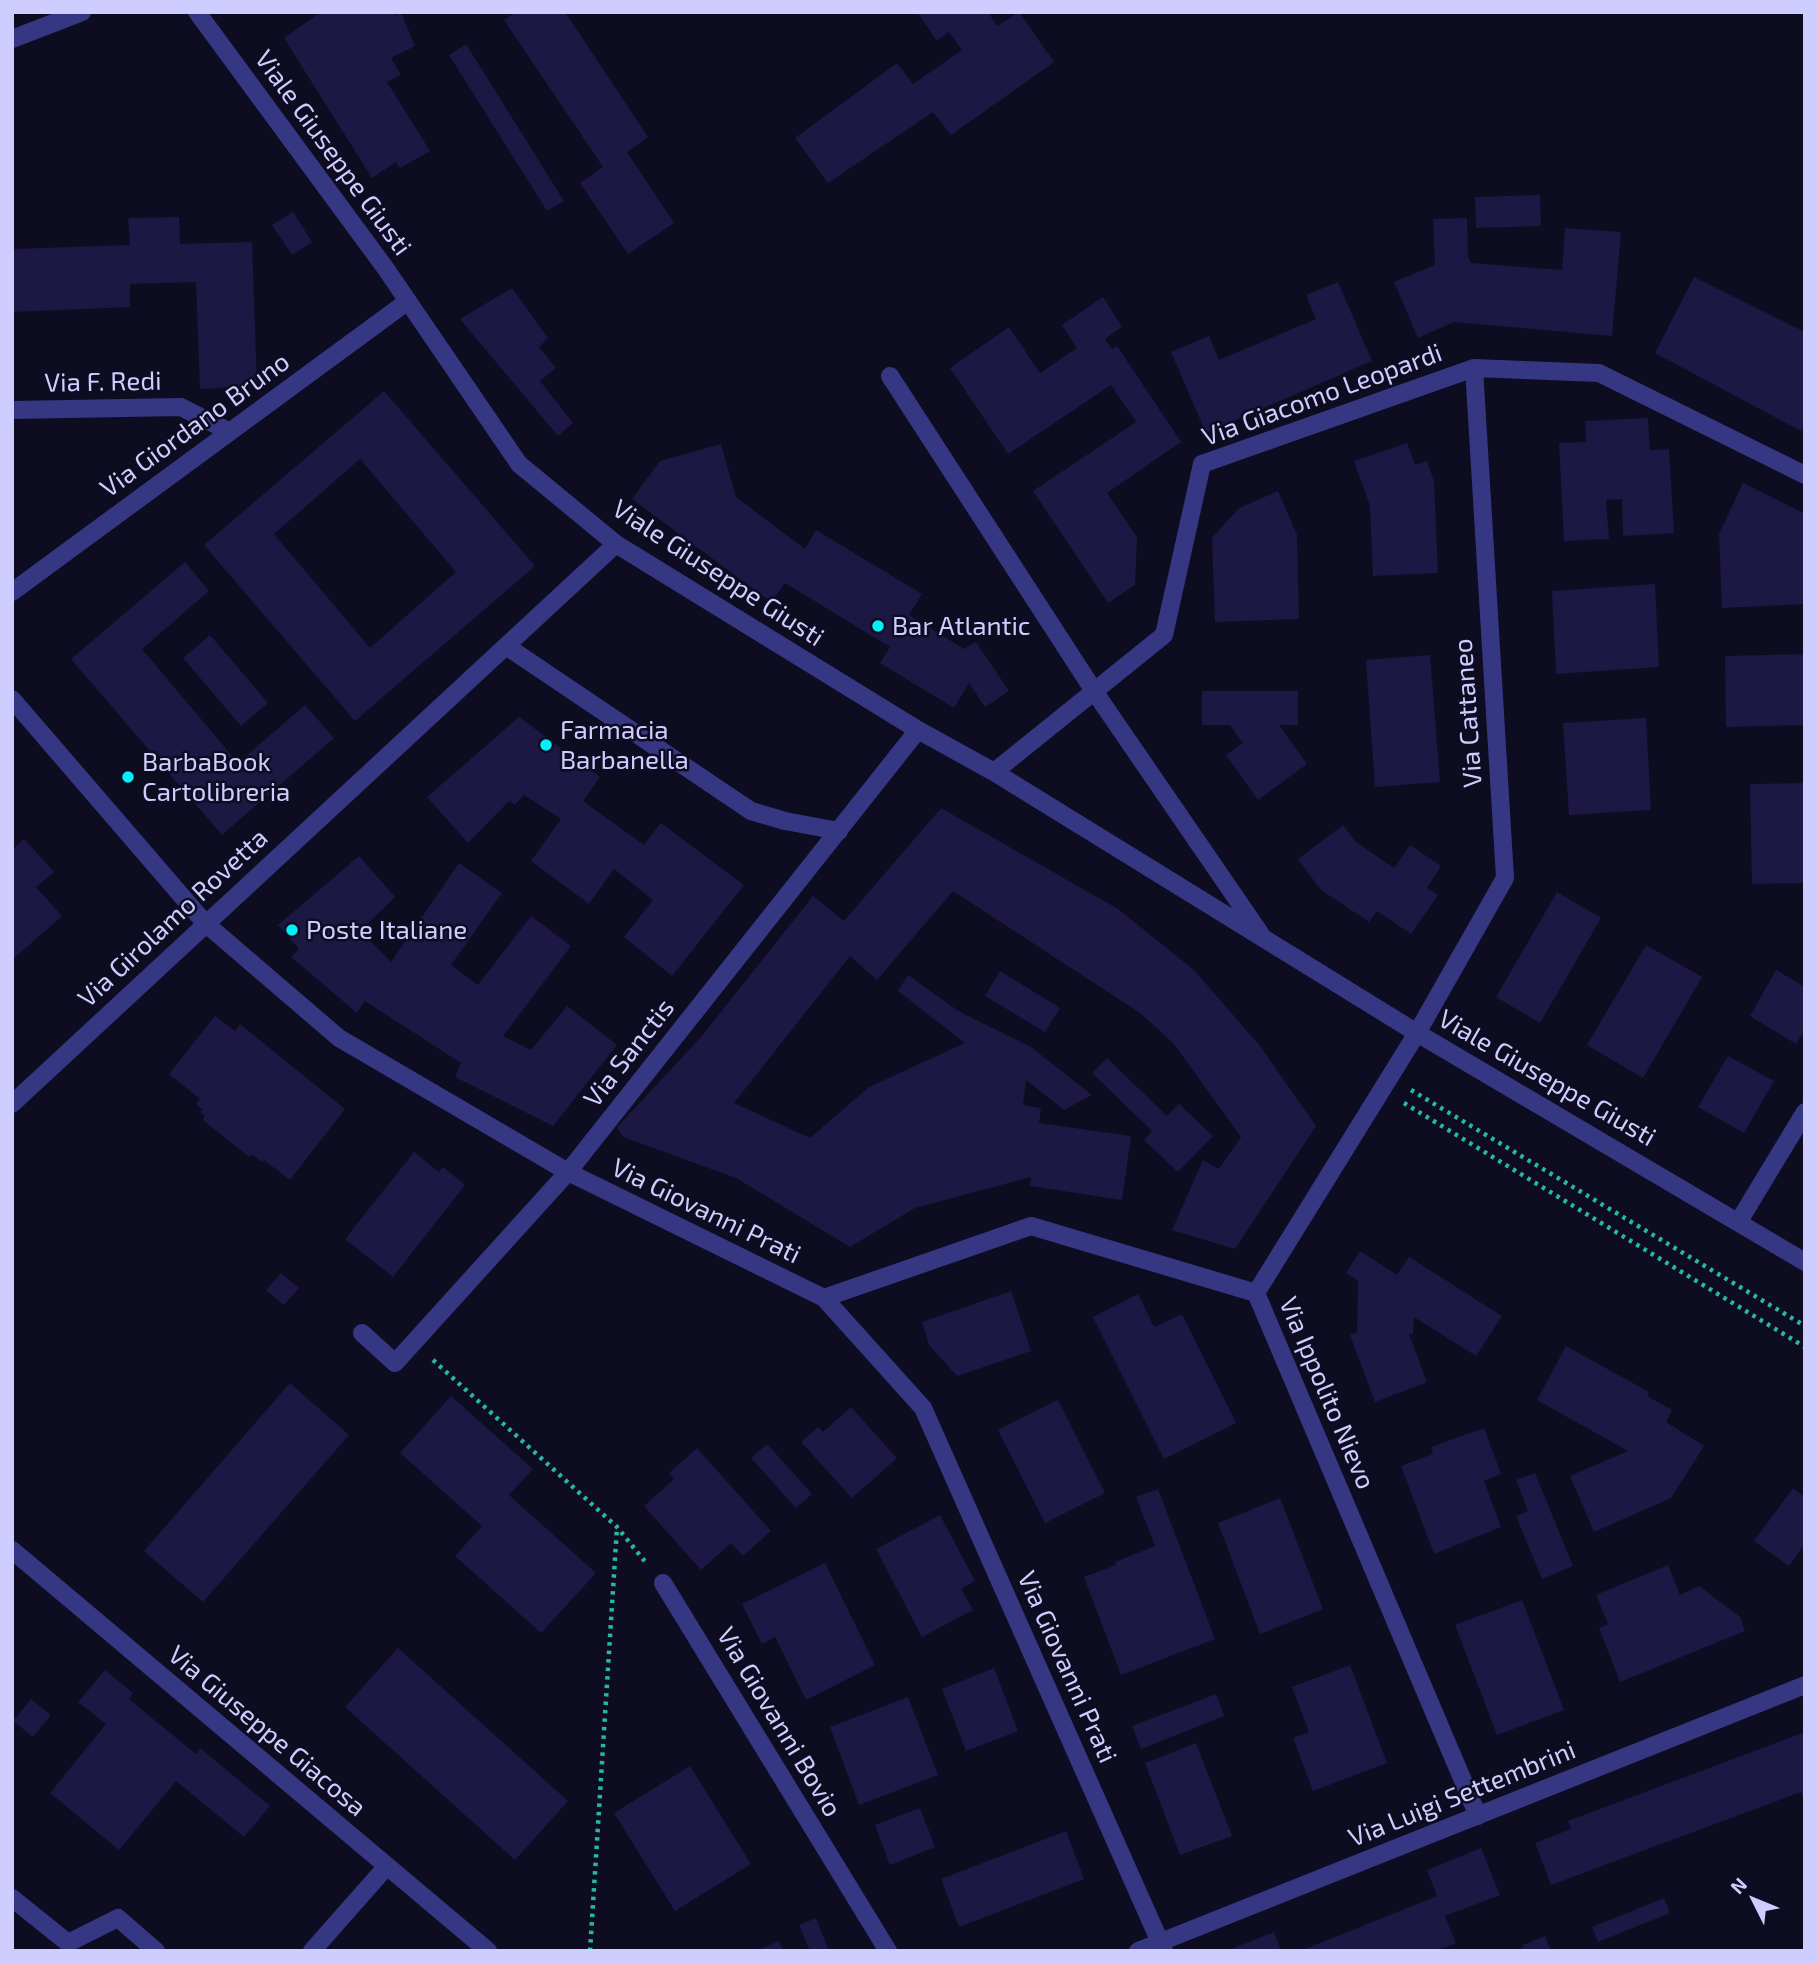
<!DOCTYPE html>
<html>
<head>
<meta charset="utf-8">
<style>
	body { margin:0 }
	#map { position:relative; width:1817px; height:1963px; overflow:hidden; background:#0e0c21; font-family:"Exo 2",sans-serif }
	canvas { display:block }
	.frame { position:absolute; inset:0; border:14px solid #cfcdff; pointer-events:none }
	.north { position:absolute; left:1719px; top:1865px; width:70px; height:70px; -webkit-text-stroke:5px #0e0c21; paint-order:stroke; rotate:313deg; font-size:19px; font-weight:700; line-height:28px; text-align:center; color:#cfcdff }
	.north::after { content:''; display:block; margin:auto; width:24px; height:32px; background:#cfcdff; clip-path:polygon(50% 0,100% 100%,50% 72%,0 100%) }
</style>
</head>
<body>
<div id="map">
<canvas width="1817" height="1963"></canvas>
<div class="frame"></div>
<div class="north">N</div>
</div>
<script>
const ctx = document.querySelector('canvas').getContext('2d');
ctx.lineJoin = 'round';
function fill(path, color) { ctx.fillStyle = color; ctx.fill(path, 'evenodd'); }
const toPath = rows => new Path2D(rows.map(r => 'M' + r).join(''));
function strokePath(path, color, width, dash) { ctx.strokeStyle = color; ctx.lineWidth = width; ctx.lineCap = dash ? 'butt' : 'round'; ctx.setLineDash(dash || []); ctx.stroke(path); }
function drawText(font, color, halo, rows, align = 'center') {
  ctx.font = font + ' "Exo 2",sans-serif'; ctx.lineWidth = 5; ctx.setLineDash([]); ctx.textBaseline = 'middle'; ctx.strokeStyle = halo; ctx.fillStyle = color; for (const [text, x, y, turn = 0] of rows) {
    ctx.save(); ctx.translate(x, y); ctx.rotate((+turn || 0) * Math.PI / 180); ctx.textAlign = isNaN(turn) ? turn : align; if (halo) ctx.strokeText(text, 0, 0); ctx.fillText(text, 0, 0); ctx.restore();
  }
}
fill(toPath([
	[323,12,395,12,396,16,401,12,415,46,391,58,401,75,387,82,430,151,400,168,396,162,372,178,284,38,315,16],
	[516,12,565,12,648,137,627,152,674,223,628,254,580,183,603,167,504,20],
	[917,12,988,12,997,26,1019,12,1054,62,951,135,933,112,828,183,795,138,897,63,913,84,962,50,949,32,937,41],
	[466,44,564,201,547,211,449,55],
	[1540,195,1541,226,1476,228,1475,197],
	[293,212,312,242,292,255,272,225],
	[179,217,180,244,252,242,257,386,200,389,196,282,130,284,130,307,12,312,12,249,130,245,128,218],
	[1467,218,1468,257,1471,263,1562,270,1565,228,1621,232,1612,336,1454,322,1418,338,1394,282,1435,265,1433,219],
	[1694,277,1805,332,1805,422,1801,431,1655,353],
	[1338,282,1372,361,1206,433,1171,352,1209,336,1219,360,1316,319,1306,295],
	[512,288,548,338,539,347,556,368,540,381,573,423,558,436,460,319],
	[1103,297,1122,327,1105,339,1112,349,1117,346,1181,442,1107,493,1137,537,1135,585,1108,603,1033,491,1136,422,1111,385,1008,454,950,368,1009,327,1040,373,1077,348,1062,325],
	[384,391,535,566,355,721,204,545],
	[360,459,456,572,370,648,274,534],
	[1648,418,1650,450,1669,449,1674,533,1623,536,1622,499,1606,500,1609,539,1564,541,1559,443,1586,442,1585,421],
	[1407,443,1415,465,1427,461,1434,481,1438,573,1373,576,1370,506,1354,461],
	[721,444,736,497,805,549,816,530,922,594,909,615,964,649,976,642,1009,691,985,707,969,683,954,708,880,663,890,647,785,583,771,602,632,499,660,461],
	[1743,483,1805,514,1805,604,1722,608,1719,534],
	[1278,491,1297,535,1299,619,1215,622,1212,538,1239,508],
	[185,562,209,591,142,649,238,763,305,705,334,738,222,835,71,659],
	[1655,584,1659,667,1556,674,1552,591],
	[210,635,268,703,241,726,183,658],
	[1805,654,1805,725,1726,727,1725,656],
	[1430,655,1440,782,1375,787,1366,660],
	[1202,691,1298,691,1298,725,1279,725,1307,764,1258,800,1226,755,1243,743,1230,725,1202,725],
	[519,717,600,777,583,801,644,845,661,823,744,885,672,976,624,937,653,900,614,869,589,904,531,861,561,819,524,795,515,805,509,801,468,843,427,797],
	[1646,718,1651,810,1569,815,1563,723],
	[1805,783,1805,883,1752,884,1750,784],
	[941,808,1118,909,1194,970,1260,1046,1316,1126,1235,1249,1172,1230,1203,1160,1219,1169,1241,1137,1174,1044,1140,1013,953,891,877,980,850,956,734,1103,810,1138,869,1087,965,1043,898,991,908,975,960,1012,1031,1047,1092,1095,1064,1110,1026,1080,1023,1105,1041,1108,1039,1123,1131,1136,1122,1200,1030,1186,1031,1177,915,1208,850,1247,736,1178,623,1137,617,1127,701,1037,813,896,844,921],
	[1343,825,1356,842,1394,868,1410,845,1441,866,1427,888,1438,895,1411,934,1377,911,1369,922,1321,890,1298,859],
	[24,839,54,872,36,887,62,916,12,960,12,850],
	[359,856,395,897,360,931,391,962,459,863,502,893,451,965,478,985,531,916,571,946,503,1036,531,1050,567,1006,617,1045,553,1126,455,1077,461,1063,365,1001,357,1013,291,957,299,949,278,925],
	[1557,892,1601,918,1540,1023,1496,997],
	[1646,945,1702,977,1643,1078,1587,1045],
	[1776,970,1805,987,1805,1029,1796,1044,1750,1016],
	[1000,971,1060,1008,1045,1032,985,996],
	[215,1016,235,1031,240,1024,345,1109,290,1180,264,1160,262,1162,252,1154,249,1157,203,1120,205,1116,200,1112,203,1110,196,1104,200,1099,169,1074],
	[1728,1056,1774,1081,1744,1133,1698,1107],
	[1107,1058,1167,1116,1179,1104,1213,1136,1178,1172,1144,1140,1152,1131,1092,1073],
	[414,1152,439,1172,443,1167,465,1185,393,1277,345,1239],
	[1360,1251,1397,1275,1409,1257,1502,1316,1476,1356,1414,1317,1413,1334,1409,1334,1427,1382,1375,1402,1350,1335,1357,1332,1358,1281,1346,1273],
	[281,1273,299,1288,284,1305,266,1290],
	[1011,1291,1031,1351,957,1376,929,1345,922,1322],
	[1138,1294,1154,1327,1182,1314,1236,1423,1164,1459,1093,1317],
	[1566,1346,1649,1392,1647,1396,1672,1410,1666,1422,1704,1446,1671,1498,1594,1532,1570,1476,1628,1451,1537,1400],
	[290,1383,349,1435,203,1602,144,1551],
	[451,1396,533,1469,509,1495,596,1573,541,1633,455,1556,482,1526,400,1453],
	[1058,1400,1105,1493,1045,1523,998,1430],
	[851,1407,897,1458,852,1498,801,1442,818,1427,823,1432],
	[1484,1428,1501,1474,1484,1481,1501,1527,1434,1554,1401,1466,1433,1454,1431,1447],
	[767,1444,812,1494,796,1508,751,1458],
	[697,1448,771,1531,743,1556,731,1543,701,1570,644,1506,674,1479,669,1473],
	[1535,1473,1573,1566,1542,1579,1516,1516,1528,1511,1516,1480],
	[1793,1488,1805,1497,1805,1544,1789,1566,1754,1541],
	[1158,1489,1215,1639,1121,1675,1084,1577,1116,1565,1115,1562,1155,1546,1136,1497],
	[1280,1498,1323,1609,1260,1634,1218,1523],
	[940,1515,975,1581,961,1589,973,1610,922,1637,876,1549],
	[825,1563,875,1665,806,1700,775,1637,762,1644,742,1604],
	[1668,1565,1680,1595,1699,1586,1740,1617,1745,1631,1620,1682,1599,1628,1608,1624,1596,1595],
	[1522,1600,1564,1710,1497,1735,1455,1625],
	[398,1648,568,1801,515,1860,345,1707],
	[1350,1665,1387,1763,1313,1791,1293,1738,1309,1732,1292,1687],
	[994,1668,1018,1731,966,1751,942,1689],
	[105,1670,133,1693,129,1699,147,1714,196,1754,200,1748,270,1806,244,1837,176,1781,119,1850,50,1793,106,1724,78,1702],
	[1216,1694,1224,1716,1141,1749,1132,1726],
	[908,1697,938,1775,859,1805,830,1727],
	[31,1699,51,1715,33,1737,13,1721],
	[1805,1732,1805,1802,1801,1792,1551,1885,1535,1843,1571,1829,1568,1821],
	[1196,1743,1232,1836,1180,1855,1145,1763],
	[690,1766,751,1864,675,1911,614,1813],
	[920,1808,935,1847,890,1865,875,1825],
	[1066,1831,1084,1879,959,1927,941,1879],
	[1481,1848,1500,1895,1445,1916,1456,1943,1436,1951,1300,1951,1437,1896,1427,1870],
	[1664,1898,1670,1913,1598,1942,1592,1927],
	[816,1918,829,1951,810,1951,799,1925],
	[1274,1932,1281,1951,1226,1951],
	[1545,1936,1551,1951,1514,1951,1524,1947,1523,1945],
	[779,1941,783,1951,756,1951]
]), '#1d1743');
strokePath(toPath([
	[1411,1090,1805,1326],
	[1404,1103,1805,1347],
	[433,1360,617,1527,647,1564],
	[590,1951,617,1527]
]), '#28b7a5', 4.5, [3.5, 5]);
strokePath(toPath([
	[197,12,386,269,519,464,616,544,918,730,994,772,1417,1033,1805,1262],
	[12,39,82,12],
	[890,376,1094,691,1260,933],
	[12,410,181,407,230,432],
	[12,592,408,301],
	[506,646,751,811,785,821,839,831],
	[12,699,205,923,339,1038,568,1172,824,1298,923,1408,1164,1951],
	[994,772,1164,635,1202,464,1474,368,1599,373,1805,475],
	[12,1104,616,544],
	[1739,1221,1805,1112],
	[1256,1293,1417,1033,1505,878,1474,368],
	[824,1298,1031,1226,1256,1293,1478,1816],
	[362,1333,395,1363,568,1172,918,730],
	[12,1550,488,1951],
	[663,1583,888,1951],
	[12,1898,68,1943,118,1918,156,1951],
	[312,1951,387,1866],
	[1138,1951,1805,1685]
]), '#353783', 18);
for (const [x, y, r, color] of [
	[878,626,7,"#00eff8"],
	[546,745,7,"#00eff8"],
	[128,777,7,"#00eff8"],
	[292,930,7,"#00eff8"]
]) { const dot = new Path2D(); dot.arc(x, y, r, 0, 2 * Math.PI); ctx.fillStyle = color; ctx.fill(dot); strokePath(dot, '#0e0c21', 2.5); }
drawText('26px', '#cfcdff', '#0e0c21', [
	["Viale Giuseppe Giusti",333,153,54],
	["Via F. Redi",103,382,-1],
	["Via Giacomo Leopardi",1322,395,-20],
	["Via Giordano Bruno",195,425,-36],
	["Viale Giuseppe Giusti",718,573,33],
	["Via Cattaneo",1468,713,-94],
	["Via Girolamo Rovetta",173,918,-43],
	["Via Sanctis",629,1053,-52],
	["Viale Giuseppe Giusti",1547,1078,30],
	["Via Giovanni Prati",706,1211,26],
	["Via Ippolito Nievo",1327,1393,67],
	["Via Giovanni Prati",1067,1667,66],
	["Via Giovanni Bovio",779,1722,59],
	["Via Giuseppe Giacosa",267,1731,40],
	["Via Luigi Settembrini",1462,1794,-22]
]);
drawText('26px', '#cfcdff', '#0e0c21', [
	["Bar Atlantic",892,626],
	["Farmacia",560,730],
	["Barbanella",560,760],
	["BarbaBook",142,762],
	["Cartolibreria",142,792],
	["Poste Italiane",306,930]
], 'left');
</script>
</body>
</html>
